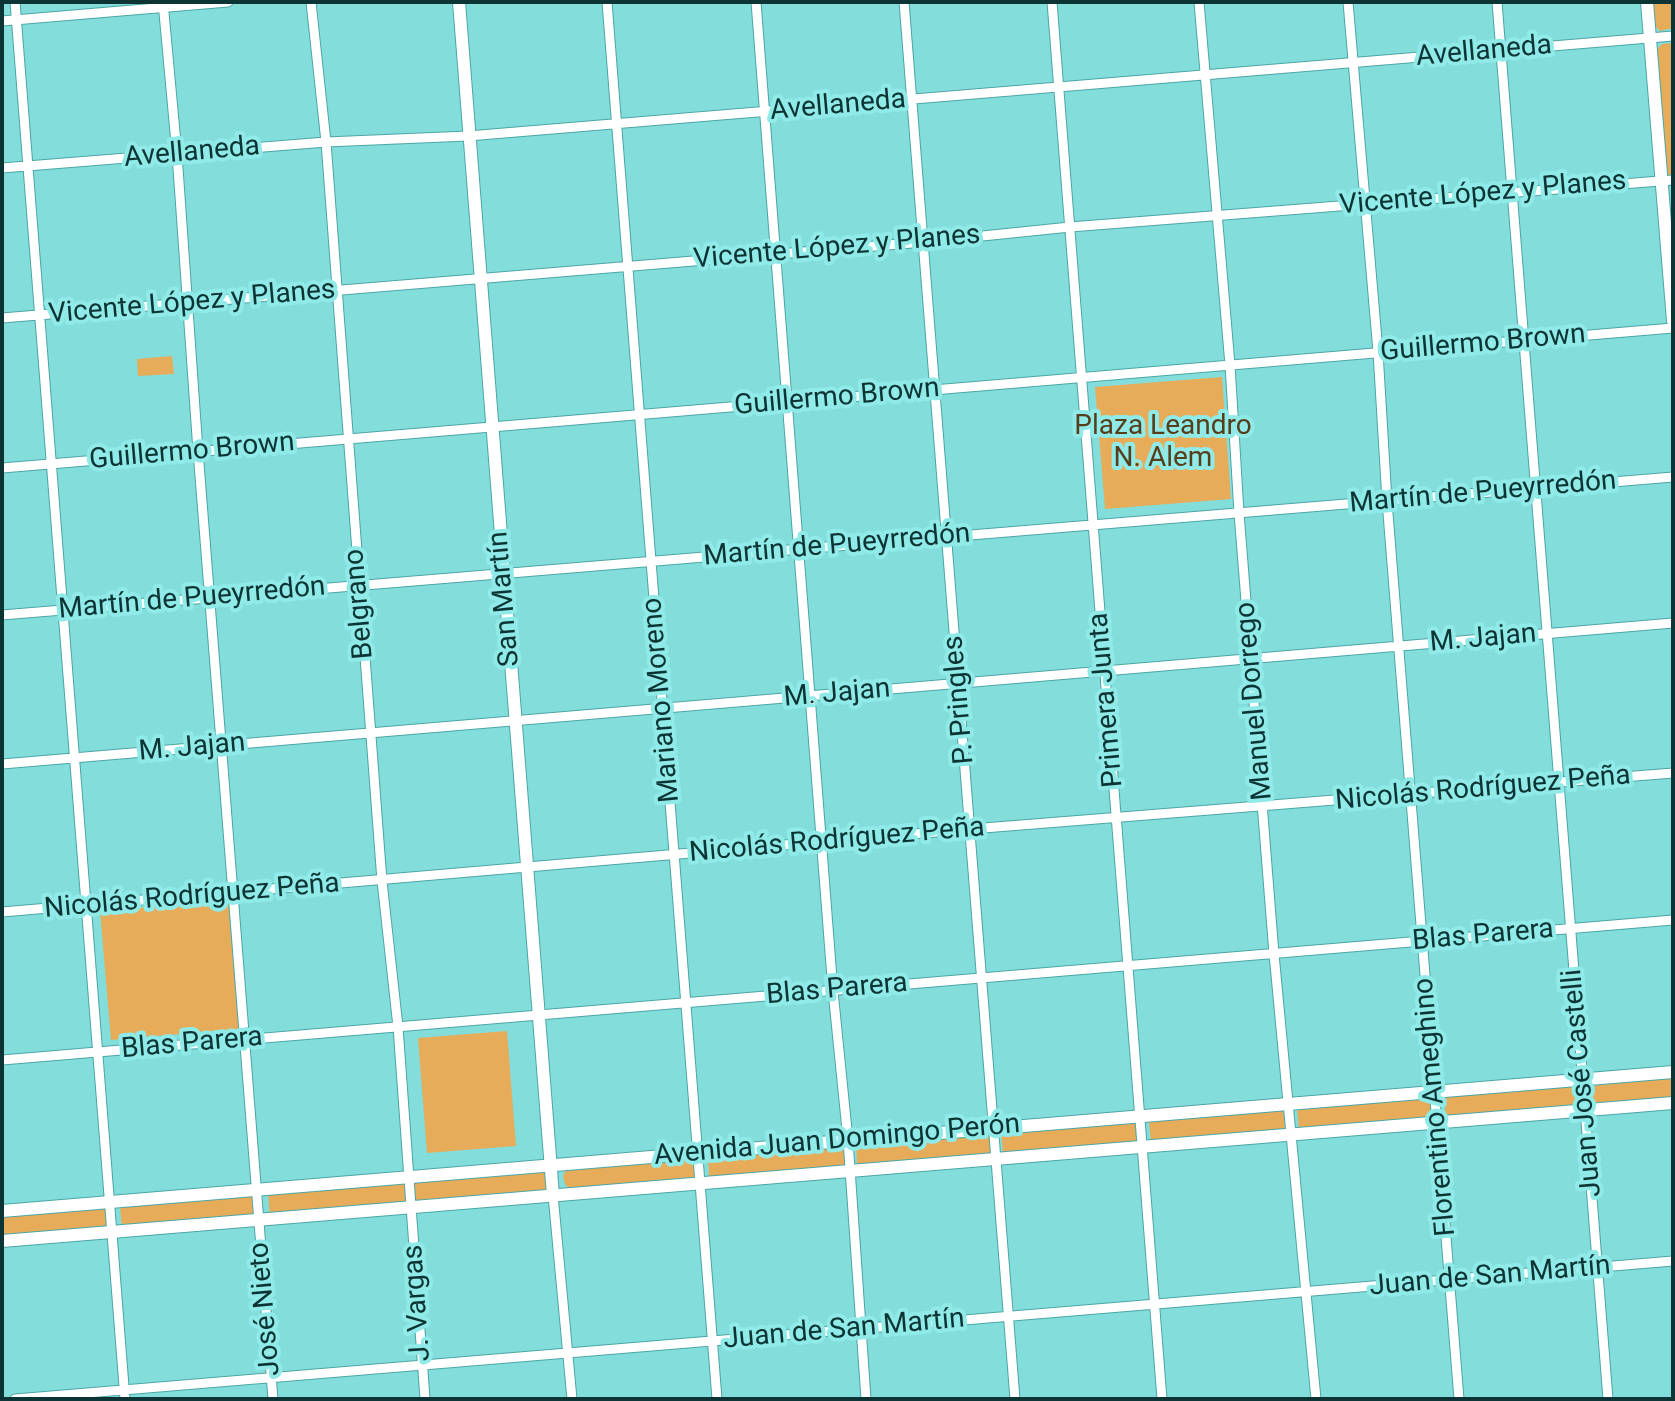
<!DOCTYPE html>
<html>
<head>
<meta charset="utf-8">
<style>
	body { margin:0 }
	#map { position:relative; width:1675px; height:1401px; overflow:hidden; background:#83dddb; font-family:Roboto,sans-serif }
	canvas { display:block }
	.frame { position:absolute; inset:0; border:4px solid #0d3434; pointer-events:none }
</style>
</head>
<body>
<div id="map">
<canvas width="1675" height="1401"></canvas>
<div class="frame"></div>
</div>
<script>
const ctx = document.querySelector('canvas').getContext('2d');
ctx.lineJoin = 'round';
function fill(path, color) { ctx.fillStyle = color; ctx.fill(path, 'evenodd'); }
const toPath = rows => new Path2D(rows.map(r => 'M' + r).join(''));
function strokePath(path, color, width, dash) { ctx.strokeStyle = color; ctx.lineWidth = width; ctx.lineCap = dash ? 'butt' : 'round'; ctx.setLineDash(dash || []); ctx.stroke(path); }
function drawText(font, color, halo, rows, align = 'center') {
  ctx.font = font + ' Roboto,sans-serif'; ctx.lineWidth = 8; ctx.setLineDash([]); ctx.textBaseline = 'middle'; ctx.strokeStyle = halo; ctx.fillStyle = color; for (const [text, x, y, turn = 0] of rows) {
    ctx.save(); ctx.translate(x, y); ctx.rotate((+turn || 0) * Math.PI / 180); ctx.textAlign = isNaN(turn) ? turn : align; if (halo) ctx.strokeText(text, 0, 0); ctx.fillText(text, 0, 0); ctx.restore();
  }
}
fill(toPath([
	[1653,2,1673,2,1673,28,1660,31,1655,26],
	[1673,43,1673,178,1667,173,1657,49,1662,44],
	[172,356,174,374,138,376,137,359],
	[1222,377,1231,499,1105,509,1095,387],
	[228,900,239,1029,111,1040,100,911],
	[507,1031,516,1146,427,1153,418,1038],
	[1673,1078,1673,1098,1593,1106,1591,1086],
	[1577,1086,1578,1106,1446,1117,1444,1097],
	[1431,1097,1433,1117,1299,1129,1297,1109],
	[1283,1109,1285,1129,1151,1142,1149,1122],
	[1138,1120,1140,1141,1003,1153,1001,1131],
	[991,1133,992,1155,857,1165,856,1143],
	[845,1144,847,1166,709,1178,708,1156],
	[696,1158,697,1179,569,1189,565,1184,563,1176,567,1168],
	[543,1171,548,1175,549,1189,538,1193,415,1203,414,1181],
	[404,1181,406,1205,270,1217,268,1194],
	[254,1194,256,1217,122,1229,120,1207],
	[107,1205,109,1229,2,1238,2,1214]
]), '#e7ac59');
const street = toPath([
	[15,2,125,1399],
	[163,2,177,154,198,451,273,1399],
	[311,2,326,142,382,881,398,1027,425,1399],
	[607,2,717,1399],
	[756,2,833,991,848,1140,866,1399],
	[904,2,1015,1399],
	[1052,2,1162,1399],
	[1199,2,1230,365,1239,513,1274,954,1316,1399],
	[1348,2,1378,352,1387,501,1459,1399],
	[1497,2,1608,1399],
	[2,21,228,2],
	[2,168,326,142,468,136,1673,36],
	[2,318,924,242,1070,227,1673,180],
	[2,468,1673,328],
	[2,615,1673,477],
	[2,764,1673,623],
	[2,912,971,829,1673,773],
	[2,1060,1673,920],
	[553,1195,572,1399],
	[15,1399,1673,1261]
]);
const secondary = toPath([
	[459,2,553,1195],
	[1647,2,1673,321],
	[2,1211,1673,1072],
	[2,1241,1673,1103]
]);
strokePath(street, '#4ca6a5', 11);
strokePath(secondary, '#4ca6a5', 14);
strokePath(street, '#fff', 9);
strokePath(secondary, '#fff', 12);
drawText('28px', '#0d3434', '#90eae8', [
	["Avellaneda",1484,52,-5],
	["Avellaneda",838,106,-5],
	["Avellaneda",192,153,-5],
	["Vicente López y Planes",1483,194,-5],
	["Vicente López y Planes",837,248,-5],
	["Vicente López y Planes",192,303,-5],
	["Guillermo Brown",1483,344,-5],
	["Guillermo Brown",837,398,-5],
	["Guillermo Brown",192,452,-5],
	["Martín de Pueyrredón",1483,493,-5],
	["Martín de Pueyrredón",837,546,-5],
	["Martín de Pueyrredón",192,599,-5],
	["San Martín",505,599,-95],
	["Belgrano",360,604,-95],
	["M. Jajan",1483,639,-5],
	["M. Jajan",837,694,-5],
	["Mariano Moreno",662,700,-95],
	["P. Pringles",960,700,-95],
	["Primera Junta",1107,700,-95],
	["Manuel Dorrego",1255,701,-95],
	["M. Jajan",192,748,-5],
	["Nicolás Rodríguez Peña",1483,789,-5],
	["Nicolás Rodríguez Peña",837,841,-5],
	["Nicolás Rodríguez Peña",192,897,-5],
	["Blas Parera",1483,936,-5],
	["Blas Parera",837,990,-5],
	["Blas Parera",192,1044,-5],
	["Juan José Castelli",1583,1083,-95],
	["Florentino Ameghino",1436,1107,-95],
	["Avenida Juan Domingo Perón",837,1141,-5],
	["Juan de San Martín",1490,1277,-5],
	["J. Vargas",418,1303,-94],
	["José Nieto",266,1309,-95],
	["Juan de San Martín",844,1330,-5]
]);
drawText('28px', '#573e1b', '#90eae8', [
	["Plaza Leandro",1163,427],
	["N. Alem",1163,459]
]);
</script>
</body>
</html>
